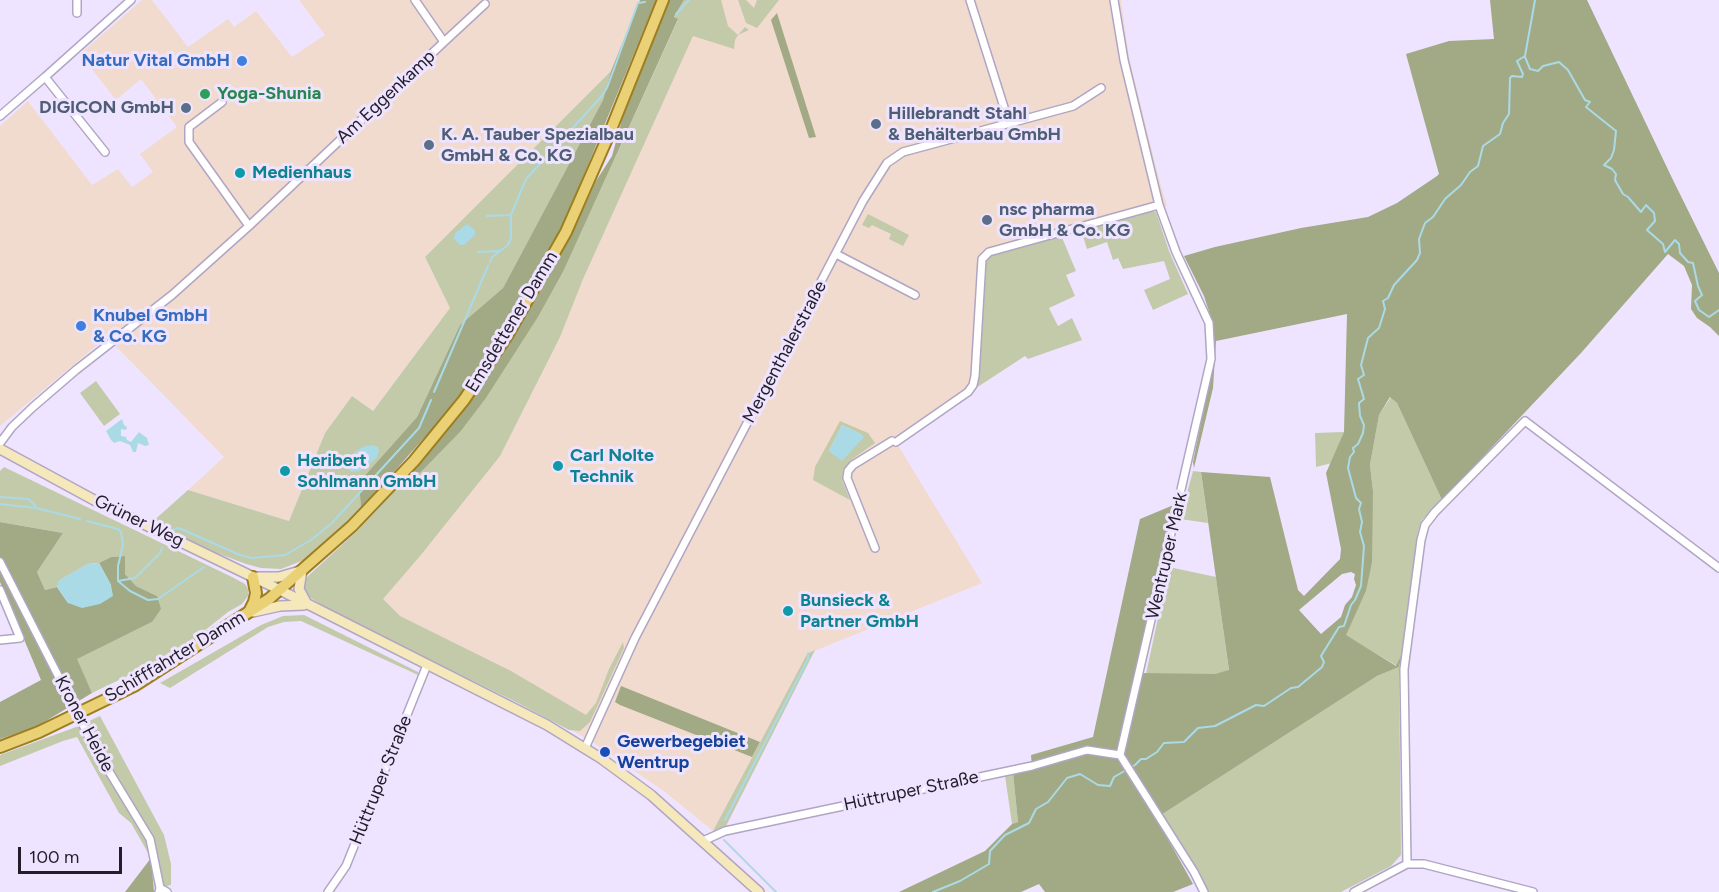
<!DOCTYPE html>
<html>
<head>
<meta charset="utf-8">
<style>
	body { margin:0 }
	#map { position:relative; width:1719px; height:892px; overflow:hidden; background:#efe4ff; font-family:Figtree,sans-serif }
	canvas { display:block }
	.scale { position:absolute; left:18px; top:847px; width:104px; height:27px; box-sizing:border-box; border:3px solid #221d29; border-top:0; padding-left:8px; font-size:18px; line-height:21px; white-space:nowrap; color:#221d29; -webkit-text-stroke:4px #efe4ff; paint-order:stroke }
</style>
</head>
<body>
<div id="map">
<canvas width="1719" height="892"></canvas>
<div class="scale">100 m</div>
</div>
<script>
const ctx = document.querySelector('canvas').getContext('2d');
ctx.lineJoin = 'round';
function fill(path, color) { ctx.fillStyle = color; ctx.fill(path, 'evenodd'); }
const toPath = rows => new Path2D(rows.map(r => 'M' + r).join(''));
function strokePath(path, color, width, dash) { ctx.strokeStyle = color; ctx.lineWidth = width; ctx.lineCap = dash ? 'butt' : 'round'; ctx.setLineDash(dash || []); ctx.stroke(path); }
function drawText(font, color, halo, rows, align = 'center') {
  ctx.font = font + ' Figtree,sans-serif'; ctx.lineWidth = 6; ctx.setLineDash([]); ctx.textBaseline = 'middle'; ctx.strokeStyle = halo; ctx.fillStyle = color; for (const [text, x, y, turn = 0] of rows) {
    ctx.save(); ctx.translate(x, y); ctx.rotate((+turn || 0) * Math.PI / 180); ctx.textAlign = isNaN(turn) ? turn : align; if (halo) ctx.strokeText(text, 0, 0); ctx.fillText(text, 0, 0); ctx.restore();
  }
}
fill(toPath([
	[142,0,152,0,188,47,228,19,234,27,256,11,292,57,325,35,299,0,640,0,611,71,425,257,450,308,372,412,352,396,325,433,289,521,188,490,224,457,107,337,0,426,0,126,28,101,92,185,118,169,132,187,153,172,140,154,177,127,141,79,116,100,80,54],
	[684,0,1121,0,1129,57,1157,171,1167,206,993,254,978,381,975,390,896,442,982,583,807,654,713,831,665,792,594,743,311,582,420,473,564,270]
]), '#f1dbce');
fill(toPath([
	[684,0,721,0,728,26,738,35,745,27,749,30,738,35,735,40,734,49,693,36,583,279,560,337,500,456,420,556,383,599,400,616,511,671,586,715,596,703,609,669,623,642,624,648,590,722,580,731,569,730,516,702,338,615,309,597,305,591,304,582,308,576,356,532,413,471,420,473,461,431,486,398,538,317,564,270,678,20,674,18],
	[738,0,746,0,754,8,757,0,779,0,757,28,746,23],
	[611,71,603,100,503,288,460,325,417,417,359,482,361,509,304,560,281,569,261,568,246,564,201,547,151,523,188,490,289,521,325,433,352,396,373,411,450,308,425,257],
	[1149,211,1156,212,1169,251,1188,294,1153,310,1144,290,1170,279,1164,261,1123,269,1118,258,1113,260,1107,242,1087,249,1081,230],
	[868,214,909,235,903,246,889,239,891,234,872,225,869,228,862,225],
	[1061,235,1076,271,1066,275,1075,296,1049,308,1058,326,1072,318,1082,340,1028,359,1025,356,976,388,978,381,985,264,987,258,992,254],
	[96,381,120,414,104,426,80,393],
	[1391,397,1397,403,1442,500,1422,520,1418,531,1402,654,1397,666,1345,635,1366,591,1373,491,1370,465,1379,415],
	[840,421,868,433,875,443,851,460,843,470,842,480,850,500,813,480,815,467],
	[842,425,861,434,853,448,842,460,829,451],
	[1344,432,1332,463,1316,467,1315,433],
	[4,467,232,577,245,584,248,589,248,596,242,604,228,612,179,651,92,693,76,659,152,622,157,596,136,586,125,574,125,556,111,557,99,563,88,564,60,580,57,587,45,590,37,572,63,533,0,522,0,471],
	[1193,471,1201,472,1208,523,1180,519],
	[1169,567,1216,577,1229,671,1215,674,1146,674],
	[304,615,418,672,418,675,301,621,284,622,268,627,170,688,160,683,261,625,283,616],
	[815,650,726,826,713,831,807,654],
	[1399,667,1401,855,1391,866,1341,892,1207,892,1161,814,1377,676],
	[100,716,164,835,171,864,171,885,155,889,151,858,131,823,119,813,77,737,63,741,0,766,0,755,76,727],
	[1013,773,1018,822,1012,824,1005,776]
]), '#c3caa9');
fill(toPath([
	[640,0,656,0,564,223,505,327,462,395,361,509,359,482,417,417,460,325,503,288,603,100,611,71],
	[669,0,684,0,674,17,678,19,564,270,538,317,486,398,461,431,420,473,413,471,444,435,495,366,540,292,575,227,596,181,612,156,622,120],
	[1490,0,1587,0,1672,178,1719,273,1719,336,1710,327,1697,318,1691,309,1692,285,1684,266,1668,254,1581,353,1442,500,1397,403,1390,397,1379,415,1370,465,1373,491,1372,562,1366,591,1346,635,1396,666,1402,654,1399,667,1377,676,1156,818,1193,884,1173,892,1045,892,1039,884,1021,892,899,892,985,851,1012,824,1018,822,1013,773,1032,769,1031,755,1093,737,1140,519,1176,504,1139,673,1215,674,1229,670,1201,472,1270,477,1298,590,1304,596,1340,559,1341,549,1326,473,1344,432,1347,314,1216,341,1213,388,1194,468,1193,462,1214,359,1213,324,1204,296,1184,256,1215,247,1301,228,1368,217,1397,203,1437,176,1439,174,1406,54,1449,41,1494,39],
	[1351,572,1355,574,1354,579,1356,585,1352,597,1345,605,1341,617,1321,634,1299,610,1342,574],
	[777,13,816,137,809,138,771,20],
	[0,522,63,533,37,572,45,590,57,587,68,603,111,585,99,563,111,557,125,556,125,574,136,586,157,596,161,609,152,622,77,659,92,693,36,727,0,739,0,702,41,680,0,582],
	[621,686,760,742,752,757,620,705,615,702],
	[151,858,154,892,125,892]
]), '#a1a985');
fill(toPath([
	[467,224,475,230,475,235,464,245,460,245,454,239,455,233],
	[122,419,124,425,127,427,126,430,121,429,121,436,126,437,127,440,131,442,139,432,147,438,149,445,145,446,138,443,136,452,133,452,130,445,120,441,114,443,111,440,106,431],
	[842,425,861,434,864,437,842,461,829,451],
	[372,445,378,447,379,451,376,459,359,471,351,472,347,465,355,452,363,447],
	[99,563,111,585,113,596,100,604,82,608,68,603,57,587,59,580,88,564]
]), '#abdae7');
strokePath(toPath([
	[676,14,689,0],
	[1525,57,1530,69,1538,71,1543,66,1559,62,1568,70,1585,100,1590,102,1586,107,1616,131,1614,150,1611,158,1604,165,1612,169,1616,174,1615,180,1623,194,1628,197,1641,212,1646,205,1654,213,1655,221,1647,230,1663,244,1665,252,1675,240,1679,244,1680,253,1688,262,1693,263,1698,286,1702,295,1695,301,1699,310,1709,317,1719,310],
	[487,216,511,215],
	[478,252,499,251],
	[490,262,492,257,508,245,511,238,511,215,526,179,601,97,607,88,638,3,645,2],
	[434,392,488,266],
	[0,497,28,499,35,505,36,508],
	[0,504,36,508,80,519],
	[87,521,118,529,121,532,123,545,118,566,118,581,135,578,160,553,162,548],
	[174,529,179,528,240,555,252,558,285,555,311,540,332,523,419,428,431,400],
	[118,581,130,591,148,600,158,599,204,567],
	[725,820,808,659,808,653],
	[724,840,776,892],
	[933,892,960,881,989,864,990,851,1005,835,1029,823,1036,809,1048,802,1067,778,1080,774,1098,785,1110,786,1114,777,1135,765,1141,759,1146,759,1157,752,1164,743,1184,742,1198,728,1215,726,1256,705,1264,706,1291,688,1298,687,1322,667,1324,662,1321,656,1339,627,1344,626,1351,605,1355,600,1361,586,1364,546,1360,532,1362,522,1359,509,1361,503,1356,498,1348,468,1350,457,1354,452,1353,448,1358,444,1363,433,1364,425,1360,416,1359,403,1364,399,1358,379,1364,375,1361,365,1368,338,1379,328,1385,309,1383,301,1388,298,1394,285,1417,260,1420,253,1419,239,1425,223,1433,217,1445,199,1461,185,1470,172,1478,166,1483,146,1500,134,1503,123,1509,114,1510,78,1512,76,1522,77,1523,74,1517,61,1525,56,1535,0]
]), '#abdae7', 2);
const street = toPath([
	[970,0,1009,123],
	[77,13,77,0],
	[444,42,485,4],
	[45,77,131,0],
	[0,116,45,77,105,152],
	[1159,205,1176,252,1209,323,1211,359,1120,755,1194,872,1204,892],
	[249,226,444,42,415,0],
	[836,254,915,295],
	[896,442,968,392,973,385,975,376,982,259,989,252,1159,205,1124,60,1114,0],
	[0,443,12,427,33,407,76,370,172,295,249,226,189,142,189,127,222,102],
	[875,548,847,478,848,471,853,465,892,441],
	[0,562,68,695],
	[0,590,20,638,0,640],
	[93,745,150,839,160,888],
	[585,748,635,638,863,201,887,163,903,152,1073,106,1101,88],
	[703,841,725,831,1032,766,1087,750,1120,755],
	[1407,864,1404,669,1421,540,1425,525,1435,512,1525,421,1719,568],
	[159,892,160,888,167,892],
	[328,892,346,866,427,665],
	[1354,892,1407,864,1424,864,1533,892]
]);
const secondary = toPath([
	[0,449,94,500,280,590,547,725,602,759,651,795,759,892],
	[302,570,299,589,307,604],
	[258,577,279,577,300,571],
	[253,612,280,606,304,605]
]);
const primary = toPath([
	[249,612,254,602,256,593,253,577],
	[0,747,39,732,134,686,269,599,352,526,414,461,464,400,508,334,566,232,610,132,663,0]
]);
strokePath(street, '#b1a5c4', 10);
strokePath(secondary, '#b1a5c4', 12);
strokePath(primary, '#9c7e20', 14);
strokePath(street, '#fff', 7);
strokePath(secondary, '#f5e8bb', 9);
strokePath(primary, '#ebd176', 10);
const streetBridge = toPath([
	[68,695,93,745]
]);
strokePath(streetBridge, '#b1a5c4', 10, []);
strokePath(streetBridge, '#fff', 7);
for (const [x, y, r, color] of [
	[242,61,6,"#3f7fe0"],
	[205,94,6,"#2e9e5b"],
	[186,108,6,"#5c6f8a"],
	[876,124,6,"#5c6f8a"],
	[429,145,6,"#5c6f8a"],
	[240,173,6,"#0f9aa8"],
	[987,220,6,"#5c6f8a"],
	[81,326,6,"#3f7fe0"],
	[558,466,6,"#0f9aa8"],
	[285,471,6,"#0f9aa8"],
	[788,611,6,"#0f9aa8"],
	[605,752,6,"#1a4fb4"]
]) { const dot = new Path2D(); dot.arc(x, y, r, 0, 2 * Math.PI); ctx.fillStyle = color; ctx.fill(dot); strokePath(dot, '#efe4ff', 2); }
drawText('bold 18px', '#366cbe', '#efe4ff', [
	["Natur Vital GmbH",230,61],
	["Knubel GmbH",93,316,"left"],
	["& Co. KG",93,337,"left"]
], 'right');
drawText('bold 18px', '#27864d', '#efe4ff', [
	["Yoga-Shunia",217,94]
], 'left');
drawText('18px', '#221d29', '#efe4ff', [
	["Am Eggenkamp",386,97,-43],
	["Emsdettener Damm",512,322,-59],
	["Mergenthalerstraße",785,352,-62],
	["Grüner Weg",139,521,26],
	["Wentruper Mark",1167,556,-77],
	["Schifffahrter Damm",175,657,-31],
	["Kroner Heide",84,724,62],
	["Hüttruper Straße",381,780,-68],
	["Hüttruper Straße",911,791,-12]
]);
drawText('bold 18px', '#4e5e75', '#efe4ff', [
	["DIGICON GmbH",174,108,"right"],
	["Hillebrandt Stahl",888,114],
	["& Behälterbau GmbH",888,135],
	["K. A. Tauber Spezialbau",441,135],
	["GmbH & Co. KG",441,156],
	["nsc pharma",999,210],
	["GmbH & Co. KG",999,231]
], 'left');
drawText('bold 18px', '#0d838f', '#efe4ff', [
	["Medienhaus",252,173],
	["Carl Nolte",570,456],
	["Technik",570,477],
	["Heribert",297,461],
	["Sohlmann GmbH",297,482],
	["Bunsieck &",800,601],
	["Partner GmbH",800,622]
], 'left');
drawText('bold 18px', '#164399', '#efe4ff', [
	["Gewerbegebiet",617,742],
	["Wentrup",617,763]
], 'left');
</script>
</body>
</html>
